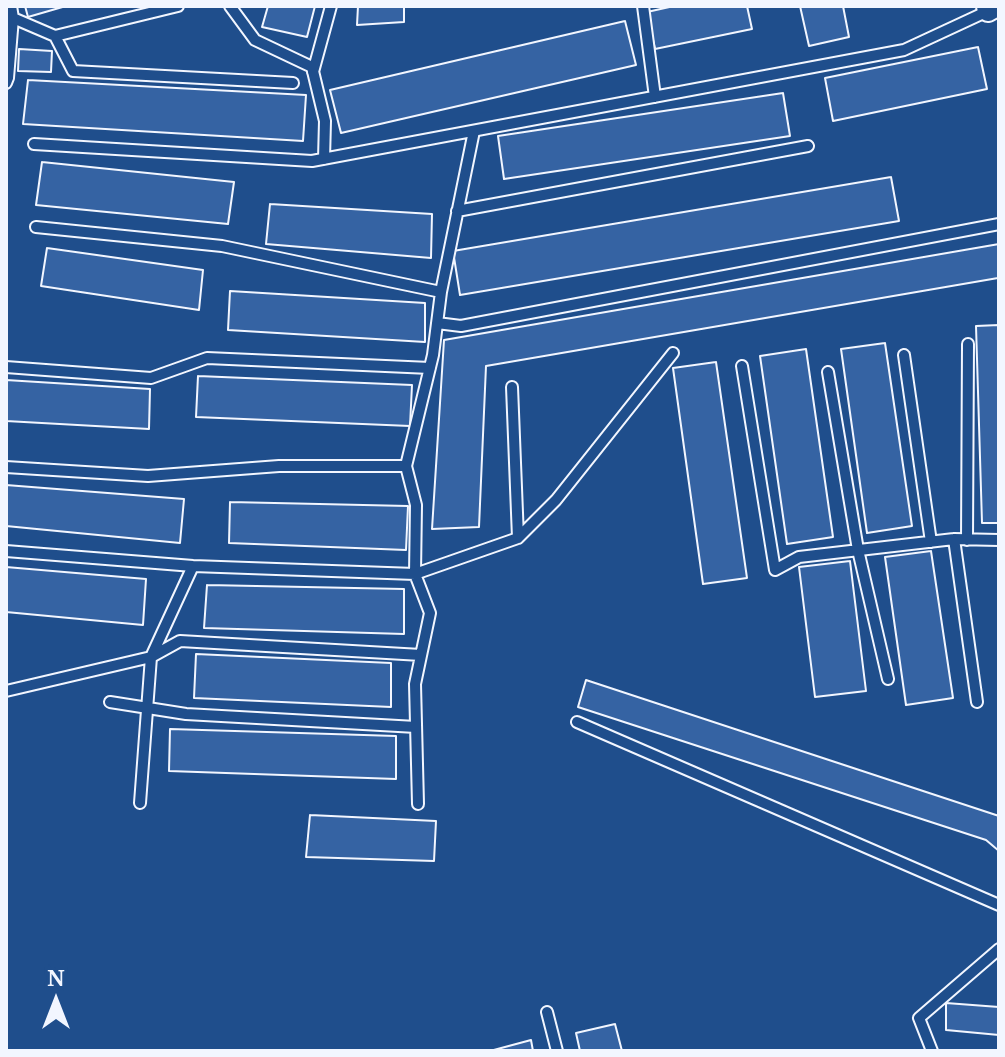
<!DOCTYPE html>
<html>
<head>
<meta charset="utf-8">
<style>
	body { margin:0 }
	#map { position:relative; width:1005px; height:1057px; overflow:hidden; background:#1f4e8c; font-family:"Noto Serif",serif }
	canvas { display:block }
	.frame { position:absolute; inset:0; border:8px solid #f2f6ff; pointer-events:none }
	.north { position:absolute; left:16px; top:961px; width:80px; height:80px; -webkit-text-stroke:6px #1f4e8c; paint-order:stroke; rotate:0deg; font-size:22px; font-weight:700; line-height:32px; text-align:center; color:#f2f6ff }
	.north::after { content:''; display:block; margin:auto; width:28px; height:36px; background:#f2f6ff; clip-path:polygon(50% 0,100% 100%,50% 72%,0 100%) }
</style>
</head>
<body>
<div id="map">
<canvas width="1005" height="1057"></canvas>
<div class="frame"></div>
<div class="north">N</div>
</div>
<script>
const ctx = document.querySelector('canvas').getContext('2d');
ctx.lineJoin = 'round';
function fill(path, color) { ctx.fillStyle = color; ctx.fill(path, 'evenodd'); }
const toPath = rows => new Path2D(rows.map(r => 'M' + r).join(''));
function strokePath(path, color, width, dash) { ctx.strokeStyle = color; ctx.lineWidth = width; ctx.lineCap = dash ? 'butt' : 'round'; ctx.setLineDash(dash || []); ctx.stroke(path); }
const building = toPath([
	[25,6,66,6,28,17,25,6],
	[268,6,315,6,307,37,262,27,268,6],
	[358,6,404,6,404,22,357,25,358,6],
	[674,6,747,6,752,29,655,49,647,12,674,6],
	[800,6,843,6,849,37,809,46,800,6],
	[625,21,636,65,341,133,330,90,625,21],
	[978,47,987,89,833,121,825,78,978,47],
	[19,49,52,51,51,72,18,71,19,49],
	[28,80,306,95,303,141,23,124,28,80],
	[783,93,790,136,504,179,498,136,783,93],
	[42,162,234,182,228,224,36,205,42,162],
	[891,177,899,221,460,295,453,251,891,177],
	[270,204,432,214,431,258,266,244,270,204],
	[999,244,998,278,486,366,479,527,432,529,444,340,999,244],
	[47,248,203,270,199,310,41,286,47,248],
	[230,291,425,303,425,342,228,330,230,291],
	[999,325,999,523,982,523,976,326,999,325],
	[885,343,912,526,867,533,841,349,885,343],
	[806,349,833,537,787,544,760,356,806,349],
	[716,362,747,578,703,584,673,368,716,362],
	[198,376,412,385,410,426,196,417,198,376],
	[6,380,150,389,149,429,6,421,6,380],
	[6,485,184,499,180,543,6,526,6,485],
	[230,502,408,506,406,550,229,543,230,502],
	[931,551,953,698,906,705,885,557,931,551],
	[850,561,866,691,815,697,799,567,850,561],
	[6,567,146,579,143,625,6,612,6,567],
	[207,585,404,589,404,634,204,628,207,585],
	[196,654,391,663,391,707,194,698,196,654],
	[586,680,999,816,999,851,986,840,578,707,586,680],
	[170,729,396,736,396,779,169,771,170,729],
	[310,815,436,821,434,861,306,857,310,815],
	[946,1003,999,1007,999,1035,946,1030,946,1003],
	[615,1024,622,1051,580,1051,576,1033,615,1024],
	[531,1040,533,1051,490,1051,531,1040]
]);
fill(building, '#3563a3');
strokePath(building, '#f2f6ff', 2);
const service = toPath([
	[230,6,255,40,312,67,325,121,324,159],
	[643,6,655,97],
	[13,18,55,36,178,6],
	[55,36,73,71,293,83],
	[313,72,331,6],
	[6,83,8,78,13,18,11,6],
	[34,144,312,161,904,50,988,11],
	[457,211,808,146],
	[36,227,222,246,441,292],
	[437,323,461,326,999,224],
	[904,355,931,542],
	[742,366,775,570,799,557,954,539,999,540],
	[6,367,151,378,207,358,430,368],
	[828,372,858,550,888,679],
	[512,387,518,538],
	[6,467,148,476,279,466,406,466],
	[954,539,977,702],
	[967,540,968,344],
	[6,551,193,566,415,574,518,538,556,500,673,353],
	[6,691,151,657,193,566],
	[110,702,186,714,416,727],
	[577,722,999,905],
	[140,803,151,657,180,641,421,655],
	[418,804,415,684,430,613,415,574,416,505,406,466,433,355,441,292,474,131],
	[547,1012,557,1051],
	[932,1051,919,1018,999,949]
]);
const minor = toPath([
	[987,6,988,11,997,6]
]);
strokePath(service, '#f2f6ff', 14);
strokePath(minor, '#f2f6ff', 24);
strokePath(service, '#1f4e8c', 10);
strokePath(minor, '#1f4e8c', 20);
</script>
</body>
</html>
